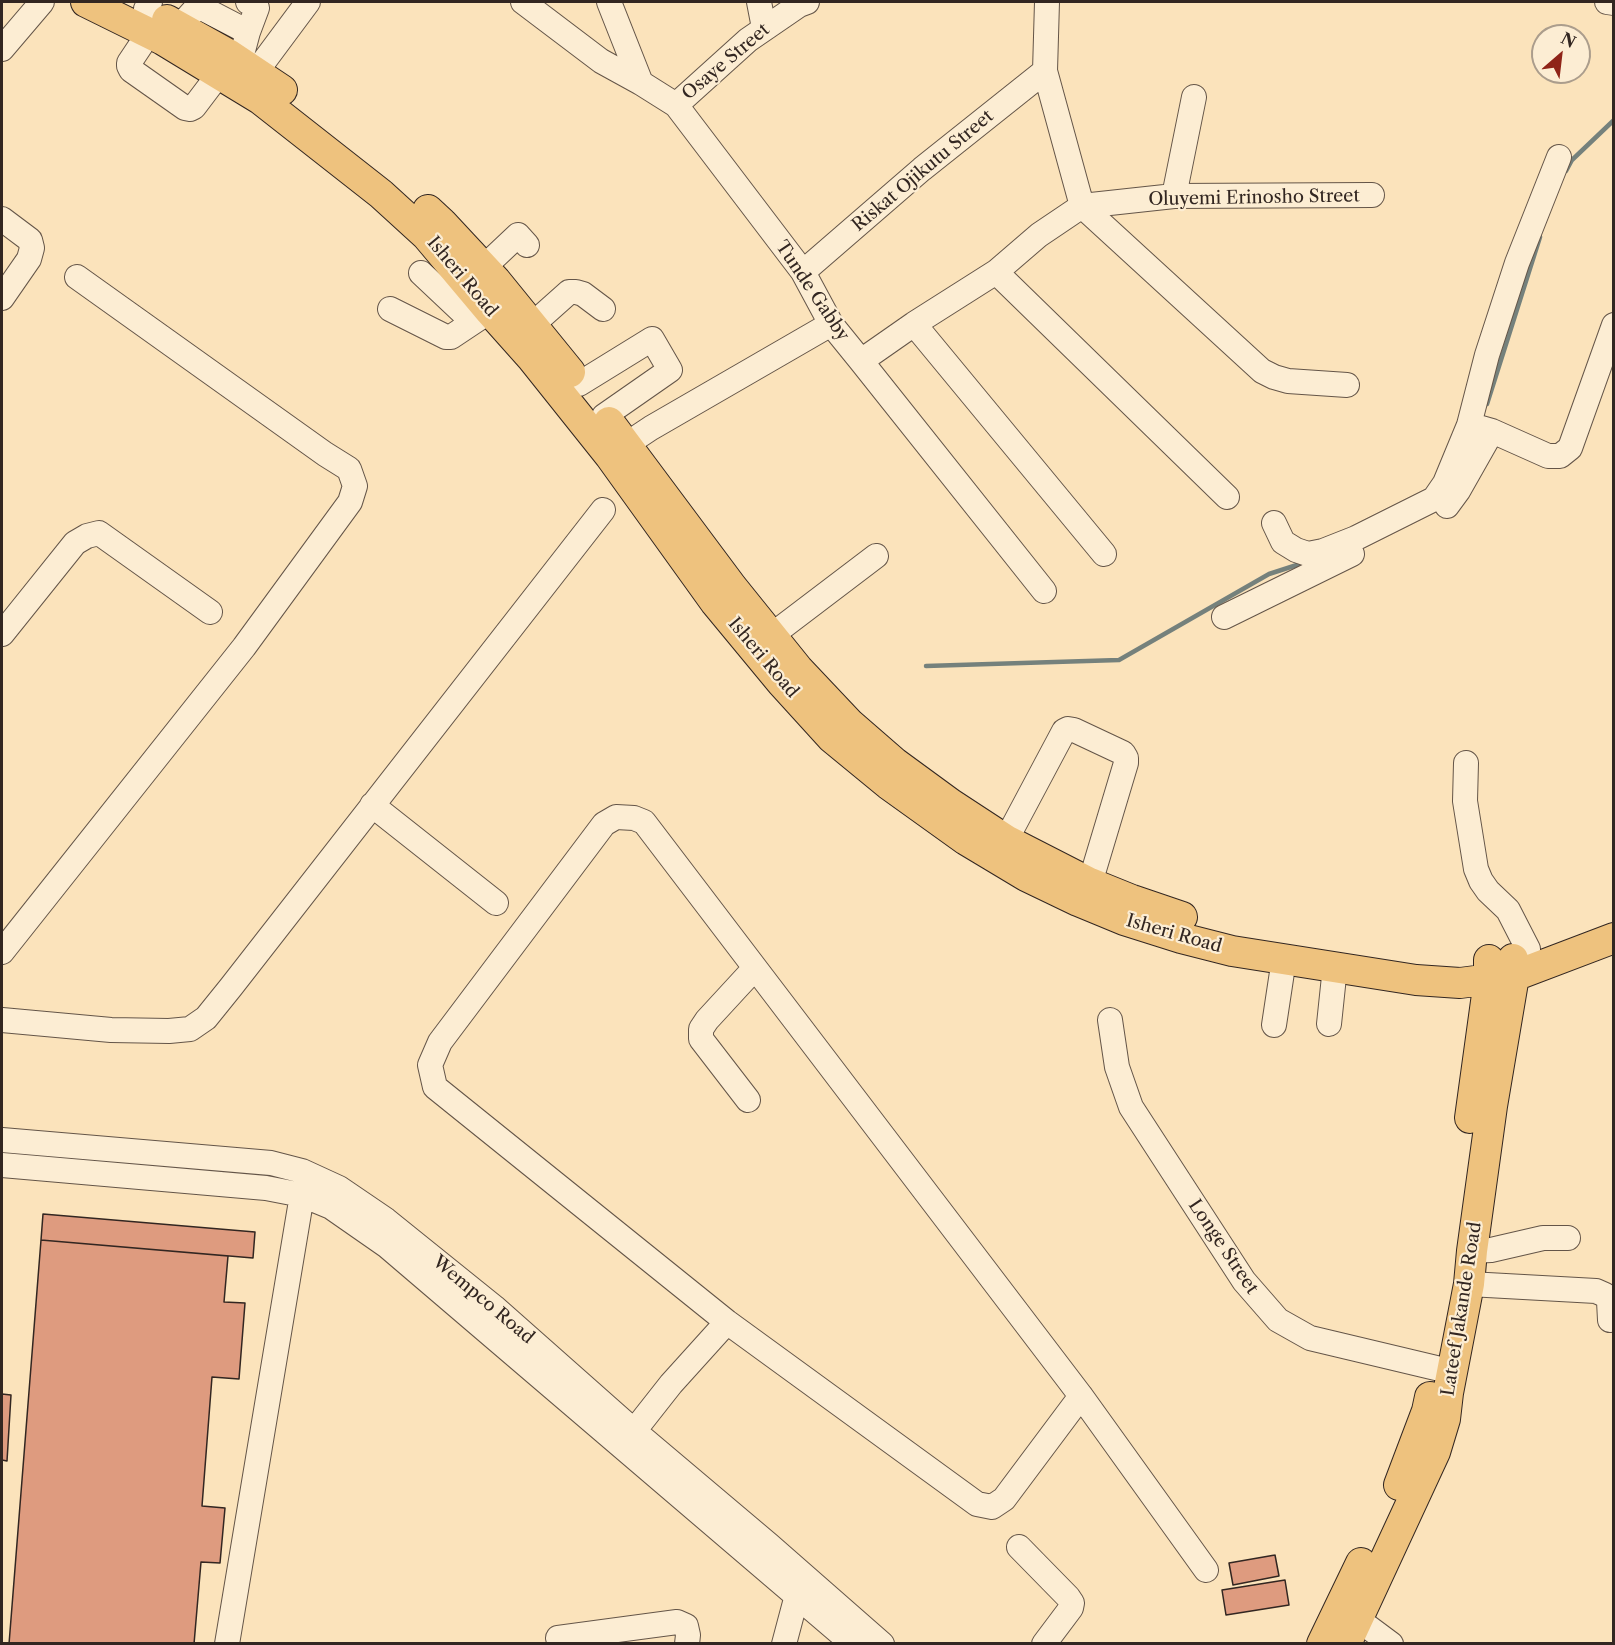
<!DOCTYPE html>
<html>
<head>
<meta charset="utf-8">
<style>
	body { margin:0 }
	#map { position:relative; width:1615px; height:1645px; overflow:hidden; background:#fbe3bb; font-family:"Libre Caslon Text",serif }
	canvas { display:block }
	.frame { position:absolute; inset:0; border:3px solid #322621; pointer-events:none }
	.north { position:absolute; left:1531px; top:24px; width:60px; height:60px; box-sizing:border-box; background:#fcedd3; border:2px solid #ab9d8c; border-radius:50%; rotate:28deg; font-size:16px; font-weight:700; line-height:24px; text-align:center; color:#322621 }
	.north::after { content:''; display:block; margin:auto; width:21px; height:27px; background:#8f2418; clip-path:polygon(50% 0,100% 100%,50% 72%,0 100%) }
</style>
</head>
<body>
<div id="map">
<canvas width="1615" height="1645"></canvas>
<div class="frame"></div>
<div class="north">N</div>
</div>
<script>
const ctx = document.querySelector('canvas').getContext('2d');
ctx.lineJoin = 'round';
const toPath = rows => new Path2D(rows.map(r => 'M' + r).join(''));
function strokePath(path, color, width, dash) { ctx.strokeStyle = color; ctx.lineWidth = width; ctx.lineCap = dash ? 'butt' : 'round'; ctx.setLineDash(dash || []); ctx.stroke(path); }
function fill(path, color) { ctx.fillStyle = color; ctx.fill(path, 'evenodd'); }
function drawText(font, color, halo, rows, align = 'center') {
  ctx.font = font + ' "Libre Caslon Text",serif'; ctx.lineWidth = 4.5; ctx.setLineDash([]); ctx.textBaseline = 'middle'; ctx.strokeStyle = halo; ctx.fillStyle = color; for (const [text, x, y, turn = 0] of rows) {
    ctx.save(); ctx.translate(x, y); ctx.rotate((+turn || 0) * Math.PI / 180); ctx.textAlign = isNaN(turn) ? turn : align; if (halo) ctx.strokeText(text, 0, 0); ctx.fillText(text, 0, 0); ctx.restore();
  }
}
strokePath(toPath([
	[1566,171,1572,160,1614,120],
	[1487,404,1540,237],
	[926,666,1119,660,1269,574,1303,563]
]), '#75817c', 4.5);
const building = toPath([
	[43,1214,255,1232,253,1258,41,1240,43,1214],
	[41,1240,228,1256,224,1302,245,1303,239,1379,212,1377,202,1506,225,1508,220,1563,201,1562,194,1644,9,1644,41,1240],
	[2,1394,11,1395,7,1461,2,1460,2,1394],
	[1275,1555,1279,1576,1233,1585,1229,1563,1275,1555],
	[1285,1580,1289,1605,1226,1615,1222,1590,1285,1580]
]);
fill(building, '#de9b7f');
strokePath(building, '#322621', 1.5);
const minor = toPath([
	[523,2,601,61,641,83,676,105,803,272,831,324,861,361,1044,591],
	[609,2,641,83],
	[759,2,764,28],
	[1047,2,1045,71,1082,206,1262,371,1274,377,1288,381,1347,385],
	[1607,2,1614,3],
	[146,9,150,2],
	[180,26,198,6,248,32,240,62],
	[248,32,257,8,255,5,248,2],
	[149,33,129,63,129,66,131,70,185,108,190,109,194,107,219,74],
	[2,49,42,2],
	[256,72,308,2],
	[676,105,748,40,799,5,807,2],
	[1174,196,1194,97],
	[2,219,30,240,32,248,29,259,2,298],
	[483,268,518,235,527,245],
	[803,272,922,169,1045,71],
	[996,272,1227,497],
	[421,273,473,322],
	[390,309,446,337,451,337,490,311],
	[914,324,1104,554],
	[532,325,569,292,576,292,583,294,603,309],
	[861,361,914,324,996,272,1039,235,1082,206,1174,196,1372,195],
	[579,384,652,339,670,370,604,416],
	[1478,427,1492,431,1548,456,1560,456,1570,448,1614,325],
	[627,444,651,428,831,324],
	[1447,506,1458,491,1492,431],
	[1274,523,1283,542,1296,550,1308,554,1323,551,1356,538,1434,499,1445,483,1469,425,1487,355,1517,263,1559,157],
	[1224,617,1352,554],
	[2,634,75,543,87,536,99,533,210,612],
	[772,635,876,556],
	[1466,763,1465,801,1476,869,1481,881,1488,891,1508,910,1528,949],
	[372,805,496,903],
	[1006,840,1064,731,1068,729,1074,730,1123,753,1126,758,1126,763,1090,883],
	[2,952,244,647,350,502,355,486,349,469,325,454,77,277],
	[2,1020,111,1030,169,1031,190,1029,206,1018,231,987,603,510],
	[1110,1020,1117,1067,1131,1107,1244,1281,1278,1320,1310,1338,1436,1368],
	[1329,1024,1335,967],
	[1274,1025,1284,959],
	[748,1100,701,1039,701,1029,707,1020,754,969],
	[2,1140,271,1163,302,1171,339,1188,386,1220,494,1307,634,1431,769,1545,882,1644],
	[2,1165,266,1188,302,1195,331,1207,387,1246,853,1644],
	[1472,1251,1491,1250,1543,1238,1568,1238],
	[1469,1284,1596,1291,1605,1295,1609,1301,1610,1320],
	[1081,1396,1004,1499,992,1507,977,1504,727,1322,435,1087,430,1065,440,1042,604,824,616,817,634,818,644,822,1081,1396,1206,1570],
	[634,1431,671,1384,727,1322],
	[1019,1547,1068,1597,1072,1603,1071,1608,1044,1644],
	[1344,1609,1391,1644],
	[558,1638,677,1622,686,1626,688,1635,687,1644],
	[227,1644,302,1195],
	[784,1644,797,1595]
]);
const major = toPath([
	[86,2,163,40,260,99,381,194,427,236,490,311,531,357,610,456,715,602,782,683,832,738,888,784,966,840,1026,876,1078,901,1124,920,1181,938,1232,951,1416,980,1460,983,1514,976,1614,938],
	[167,20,228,54,282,90],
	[428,210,442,223,496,281,570,372],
	[609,422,732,587,798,669,849,723,895,763,951,804,1006,840,1090,883,1132,900,1182,917],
	[1470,1118,1489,980,1489,960],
	[1399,1485,1427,1411,1430,1397],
	[1322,1644,1361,1563],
	[1346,1644,1435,1452,1445,1419,1448,1393,1469,1284,1472,1251,1492,1106,1514,976,1513,959]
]);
strokePath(minor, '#645548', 26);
strokePath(major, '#322621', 32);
strokePath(minor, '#fcedd3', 24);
strokePath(major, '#eec27e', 30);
drawText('18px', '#322621', '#fcedd3', [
	["Osaye Street",726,62,-40],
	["Riskat Ojikutu Street",923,171,-40],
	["Oluyemi Erinosho Street",1254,198,-1],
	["Isheri Road",462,277,50],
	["Tunde Gabby",812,291,56],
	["Isheri Road",763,658,50],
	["Isheri Road",1174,934,16],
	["Longe Street",1223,1247,56],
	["Wempco Road",483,1300,40],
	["Lateef Jakande Road",1462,1309,-81]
]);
</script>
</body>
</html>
